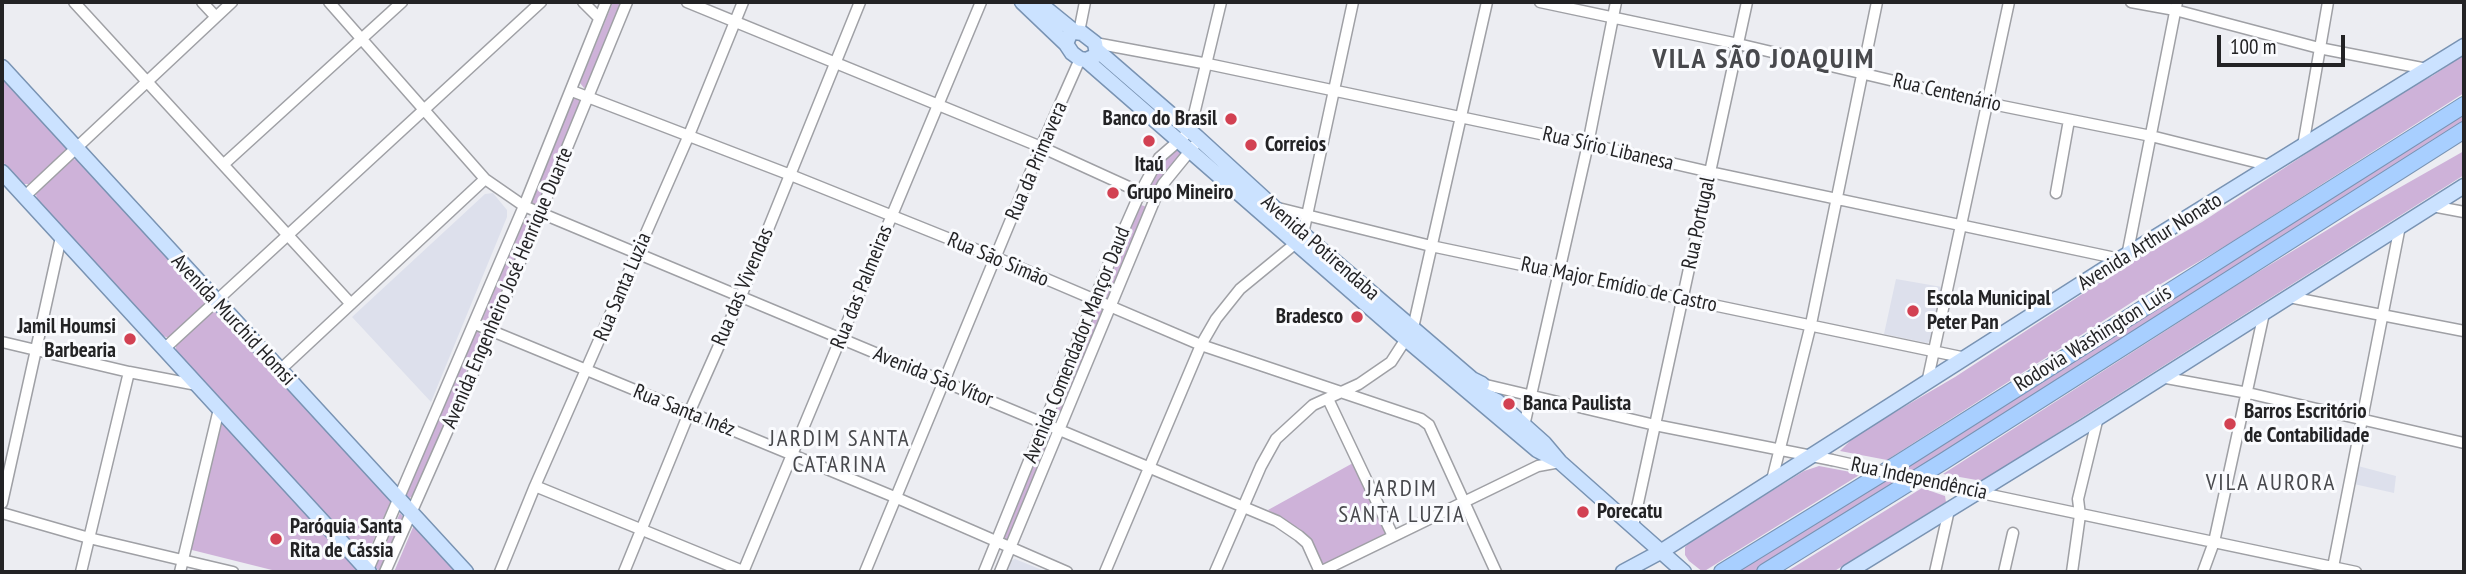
<!DOCTYPE html>
<html>
<head>
<meta charset="utf-8">
<style>
	body { margin:0 }
	#map { position:relative; width:2466px; height:574px; overflow:hidden; background:#ecedf2; font-family:"PT Sans Narrow",sans-serif }
	canvas { display:block }
	.frame { position:absolute; inset:0; border:4px solid #232325; pointer-events:none }
	.scale { position:absolute; left:2217px; top:35px; width:128px; height:32px; box-sizing:border-box; border:4px solid #232325; border-top:0; padding-left:9px; font-size:21px; line-height:24px; white-space:nowrap; color:#232325; -webkit-text-stroke:5px #fafbfe; paint-order:stroke }
</style>
</head>
<body>
<div id="map">
<canvas width="2466" height="574"></canvas>
<div class="frame"></div>
<div class="scale">100 m</div>
</div>
<script>
const ctx = document.querySelector('canvas').getContext('2d');
ctx.lineJoin = 'round';
function fill(path, color) { ctx.fillStyle = color; ctx.fill(path, 'evenodd'); }
const toPath = rows => new Path2D(rows.map(r => 'M' + r).join(''));
function strokePath(path, color, width, dash) { ctx.strokeStyle = color; ctx.lineWidth = width; ctx.lineCap = dash ? 'butt' : 'round'; ctx.setLineDash(dash || []); ctx.stroke(path); }
function drawText(font, color, halo, rows, align = 'center') {
  ctx.font = font + ' "PT Sans Narrow",sans-serif'; ctx.lineWidth = 6; ctx.setLineDash([]); ctx.textBaseline = 'middle'; ctx.strokeStyle = halo; ctx.fillStyle = color; for (const [text, x, y, turn = 0] of rows) {
    ctx.save(); ctx.translate(x, y); ctx.rotate((+turn || 0) * Math.PI / 180); ctx.textAlign = isNaN(turn) ? turn : align; if (halo) ctx.strokeText(text, 0, 0); ctx.fillText(text, 0, 0); ctx.restore();
  }
}
fill(toPath([
	[493,193,507,210,507,217,431,402,352,317,485,194],
	[1896,279,1942,287,1931,341,1927,343,1884,334],
	[2358,466,2396,476,2394,493,2354,484],
	[1015,559,1047,572,1005,572,1010,561]
]), '#dde0ec');
fill(toPath([
	[613,2,623,2,588,87,584,88,580,83],
	[2464,55,2464,93,2227,245,2154,288,1887,460,1840,451,1856,435,1955,377,2127,265,2202,222,2394,96,2432,76],
	[2,74,66,143,68,150,29,184,23,184,2,161],
	[578,96,582,102,538,204,533,204,530,201,574,98],
	[2464,111,2464,125,1963,444,1755,572,1731,572],
	[1179,146,1184,151,1168,168,1158,185,1153,187,1149,181,1162,162],
	[2464,151,2464,175,1982,481,1943,474,2240,283,2360,210],
	[73,159,81,161,207,297,208,302,169,338,160,335,37,200,36,194],
	[1141,205,1147,207,1109,301,1103,300,1102,297,1107,285],
	[526,217,531,219,532,221,491,323,484,323,482,320],
	[1101,309,1104,311,1059,418,1056,418,1054,413,1057,404,1095,312],
	[217,312,391,501,366,557,176,352,176,346,211,313],
	[478,331,481,336,415,494,408,499,405,497,475,332],
	[221,419,360,572,280,572,188,549],
	[1049,430,1054,435,1009,540,1006,541,1003,539,1045,431],
	[1353,463,1387,535,1323,567,1318,553,1300,529,1268,510],
	[1819,466,1861,474,1703,572,1689,561,1685,555,1685,547,1692,540,1804,471],
	[1922,488,1945,496,1946,502,1833,572,1786,572],
	[400,513,405,519,383,570,380,572,375,567],
	[414,525,460,572,394,572]
]), '#ceb2d9');
const minor = toPath([
	[74,2,351,304],
	[202,2,216,17],
	[329,2,485,179,524,206,1277,521,1299,536,1307,543,1320,572,1538,466,1560,462],
	[583,2,599,18],
	[687,2,1041,147,1155,199],
	[1540,2,1738,44,1987,103,2151,136,2271,166],
	[2131,2,2175,10,2319,48,2427,69],
	[1079,32,1085,2],
	[1095,43,1208,64,1588,144,1710,172,2120,259],
	[572,91,788,174,997,258,1201,345,1421,419,1429,425,1496,572],
	[2303,146,2328,2],
	[224,164,402,2],
	[2056,193,2069,120],
	[24,197,232,2],
	[2432,206,2464,212],
	[1274,207,1431,246,1966,358],
	[2127,256,2177,2],
	[2289,297,2464,331],
	[475,324,897,498,1067,572],
	[2,342,129,372,197,385],
	[164,349,541,2],
	[280,370,485,179],
	[2161,377,2248,393,2464,443],
	[1927,383,2009,2],
	[1482,384,1655,425,1832,460],
	[1328,399,1393,536],
	[1524,426,1588,144,1616,2],
	[1772,480,1811,324,1877,2],
	[1943,485,2356,572],
	[535,486,745,572],
	[2,503,61,237],
	[2,513,89,538,233,572],
	[1633,526,1747,2],
	[81,572,129,372],
	[180,572,219,409],
	[367,572,524,206,606,2],
	[385,572,492,330,627,2],
	[500,572,535,486,689,135,743,2],
	[624,572,689,413,741,296,860,2],
	[743,572,981,2],
	[865,572,1041,147,1080,59],
	[984,572,1110,261,1140,193,1159,158,1190,131,1221,2],
	[1000,572,1155,199,1163,184,1194,146],
	[1105,572,1201,345,1216,319,1240,289,1296,243,1303,234,1353,2],
	[1215,572,1261,466,1276,439,1313,405,1359,384,1391,362,1413,328,1487,2],
	[1935,572,1949,510],
	[2004,572,2013,533],
	[2072,572,2080,515,2078,499,2098,417],
	[2203,572,2214,542,2264,313],
	[2332,572,2400,226]
]);
const major = toPath([
	[1022,2,1066,44],
	[1038,2,1075,32],
	[1098,51,1197,137,1303,234,1472,379,1482,384],
	[1086,60,1097,55,1095,43,1082,33,1075,32,1070,34,1066,44,1072,53,1080,59,1086,60,1407,340,1537,450,1560,462],
	[2,67,466,572],
	[2,172,369,572],
	[1478,392,1497,401,1544,443,1560,462,1684,572],
	[1623,572,1662,551,2120,259,2464,46],
	[1848,572,2085,426,2464,186]
]);
const highway = toPath([
	[1722,572,1899,463,2464,105],
	[1765,572,1944,461,2464,130]
]);
strokePath(minor, '#9fa0a5', 13);
strokePath(major, '#7993b3', 17);
strokePath(highway, '#7993b3', 18);
strokePath(minor, '#fff', 10);
strokePath(major, '#cbe2ff', 14);
strokePath(highway, '#a8cfff', 16);
const minorBridge = toPath([
	[1832,460,1943,485]
]);
strokePath(minorBridge, '#9fa0a5', 13, []);
strokePath(minorBridge, '#fff', 10);
for (const [x, y, r, color] of [
	[1231,119,7,"#d24152"],
	[1149,141,7,"#d24152"],
	[1251,145,7,"#d24152"],
	[1113,193,7,"#d24152"],
	[1913,311,7,"#d24152"],
	[1357,317,7,"#d24152"],
	[130,339,7,"#d24152"],
	[1509,404,7,"#d24152"],
	[2230,424,7,"#d24152"],
	[1583,512,7,"#d24152"],
	[276,539,7,"#d24152"]
]) { const dot = new Path2D(); dot.arc(x, y, r, 0, 2 * Math.PI); ctx.fillStyle = color; ctx.fill(dot); strokePath(dot, '#fafbfe', 2.5); }
drawText('21px', '#232325', '#fafbfe', [
	["Rua Centenário",1947,93,13],
	["Rua Sírio Libanesa",1608,149,13],
	["Rua da Primavera",1037,161,-67],
	["Rua Portugal",1699,223,-78],
	["Avenida Arthur Nonato",2150,242,-32],
	["Avenida Potirendaba",1320,248,41],
	["Rua São Simão",998,260,23],
	["Rua Major Emídio de Castro",1619,285,12],
	["Rua Santa Luzia",623,287,-67],
	["Rua das Vivendas",743,287,-67],
	["Rua das Palmeiras",862,287,-68],
	["Avenida Engenheiro José Henrique Duarte",508,288,-67],
	["Avenida Murchid Homsi",233,320,47],
	["Rodovia Washington Luís",2093,339,-32],
	["Avenida Comendador Mançor Daud",1077,345,-68],
	["Avenida São Vítor",933,377,22],
	["Rua Santa Inêz",684,411,22],
	["Rua Independência",1919,479,12]
]);
drawText('bold 21px', '#232325', '#fafbfe', [
	["Banco do Brasil",1217,119,"right"],
	["Correios",1265,145],
	["Itaú",1149,165,"center"],
	["Grupo Mineiro",1127,193],
	["Escola Municipal",1927,299],
	["Peter Pan",1927,323],
	["Bradesco",1343,317,"right"],
	["Jamil Houmsi",116,327,"right"],
	["Barbearia",116,351,"right"],
	["Banca Paulista",1523,404],
	["Barros Escritório",2244,412],
	["de Contabilidade",2244,436],
	["Porecatu",1597,512],
	["Paróquia Santa",290,527],
	["Rita de Cássia",290,551]
], 'left');
ctx.letterSpacing = '2px';
drawText('23px', '#48494d', '#fafbfe', [
	["JARDIM SANTA",840,439],
	["CATARINA",840,465],
	["VILA AURORA",2271,483],
	["JARDIM",1402,489],
	["SANTA LUZIA",1402,515]
]);
ctx.letterSpacing = '0px';
ctx.letterSpacing = '2px';
drawText('bold 28px', '#48494d', '#fafbfe', [
	["VILA SÃO JOAQUIM",1764,60]
]);
ctx.letterSpacing = '0px';
</script>
</body>
</html>
